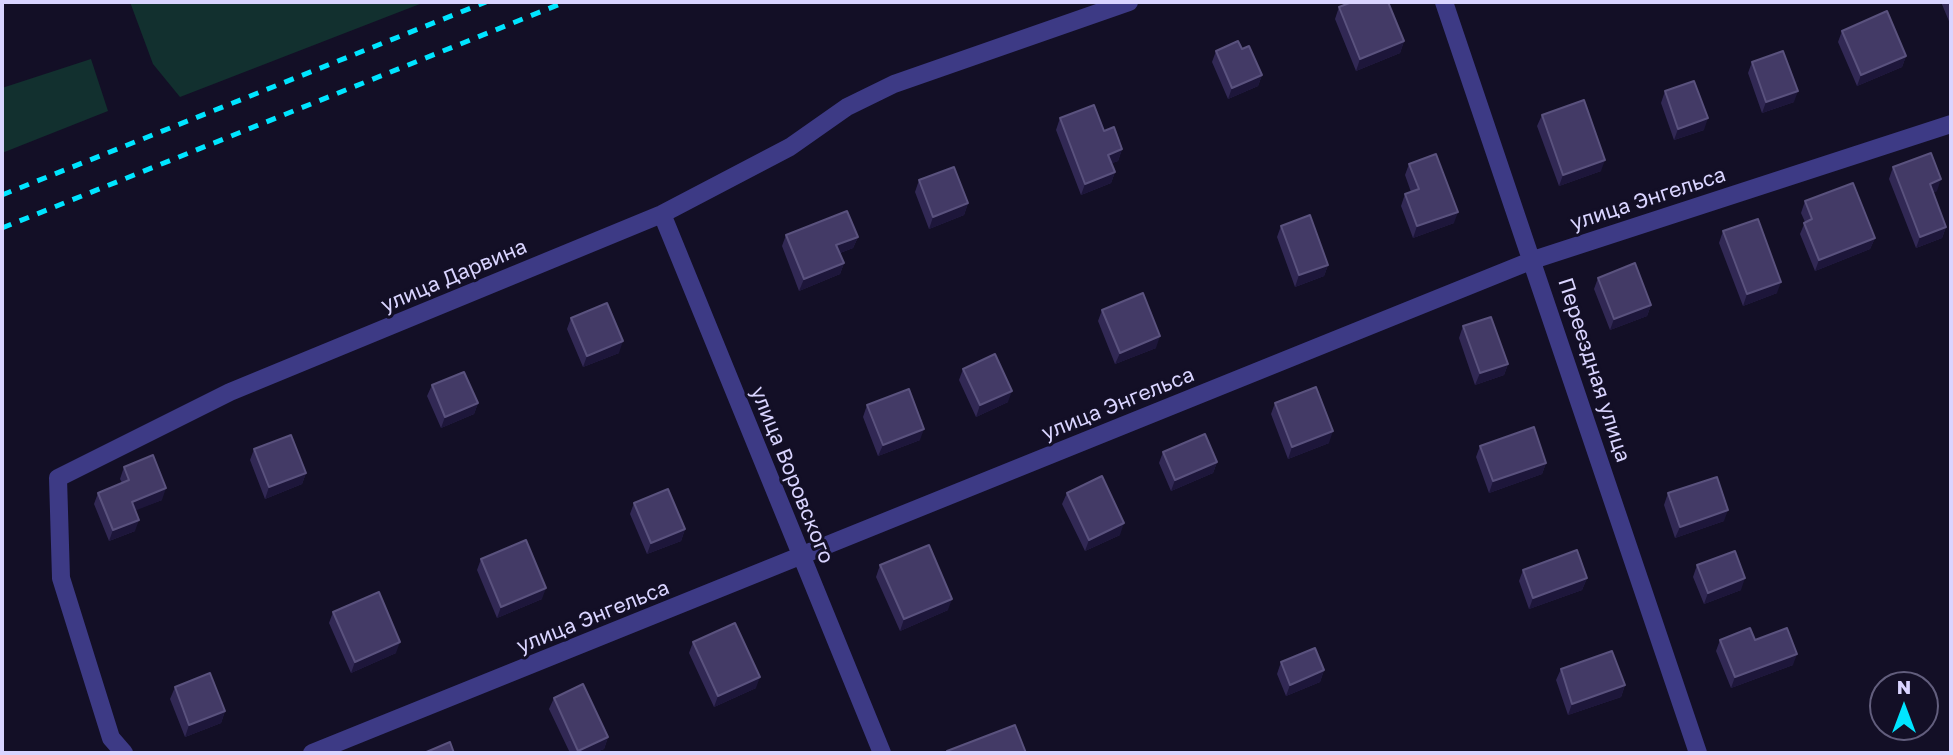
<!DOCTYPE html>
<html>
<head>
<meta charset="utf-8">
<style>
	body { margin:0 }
	#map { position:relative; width:1953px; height:755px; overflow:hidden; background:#130f26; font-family:"Golos Text",sans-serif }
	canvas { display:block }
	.frame { position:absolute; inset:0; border:4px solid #d9d4ff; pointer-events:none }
	.north { position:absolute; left:1869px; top:671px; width:70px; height:70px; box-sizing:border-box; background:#130f26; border:2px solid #625e7d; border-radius:50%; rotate:0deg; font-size:19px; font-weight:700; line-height:28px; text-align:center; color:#d9d4ff }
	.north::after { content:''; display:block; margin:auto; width:24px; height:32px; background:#00e5ff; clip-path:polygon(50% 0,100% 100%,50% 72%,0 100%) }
</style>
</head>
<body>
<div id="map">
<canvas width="1953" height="755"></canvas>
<div class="frame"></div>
<div class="north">N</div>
</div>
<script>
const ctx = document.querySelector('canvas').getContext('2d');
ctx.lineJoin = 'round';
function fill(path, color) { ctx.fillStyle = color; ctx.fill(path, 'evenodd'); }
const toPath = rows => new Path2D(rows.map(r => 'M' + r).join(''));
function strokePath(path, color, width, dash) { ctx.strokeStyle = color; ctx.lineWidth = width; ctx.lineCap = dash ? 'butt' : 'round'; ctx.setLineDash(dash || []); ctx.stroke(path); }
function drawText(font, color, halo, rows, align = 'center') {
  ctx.font = font + ' "Golos Text",sans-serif'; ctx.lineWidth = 6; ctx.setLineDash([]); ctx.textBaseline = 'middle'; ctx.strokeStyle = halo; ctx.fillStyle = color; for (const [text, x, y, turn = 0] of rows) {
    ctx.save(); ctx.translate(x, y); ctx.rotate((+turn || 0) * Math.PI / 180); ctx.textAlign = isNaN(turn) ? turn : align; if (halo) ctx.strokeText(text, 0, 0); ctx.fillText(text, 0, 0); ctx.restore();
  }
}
fill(toPath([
	[130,2,425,2,180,97,153,64],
	[91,59,108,111,2,153,2,88]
]), '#12302f');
strokePath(toPath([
	[1444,2,1698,753],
	[662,214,882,753],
	[124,753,111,738,61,578,58,478,230,392,662,214,790,147,847,107,894,84,1129,2],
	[312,753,1533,260,1951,124]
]), '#3d3a85', 18);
strokePath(toPath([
	[2,195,486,2],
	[2,228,565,2]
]), '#00e5ff', 5, [10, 9]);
fill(toPath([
	[1941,2,1951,2,1951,26],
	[1339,7,1404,41,1400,53,1356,71,1335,19],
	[1842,31,1906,56,1902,67,1857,86,1838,42],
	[1242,49,1262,75,1258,86,1228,99,1212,62,1216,51],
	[1752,62,1794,102,1762,113,1748,73],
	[1665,91,1704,130,1674,140,1661,103],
	[1542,115,1601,171,1559,186,1537,126],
	[1060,118,1122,149,1118,161,1112,163,1115,172,1111,183,1081,195,1056,130],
	[1409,164,1454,223,1413,238,1401,206,1405,194,1411,192,1405,175],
	[1893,167,1937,191,1933,192,1946,227,1942,238,1916,248,1889,179],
	[919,180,968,203,964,215,929,229,915,192],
	[1805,201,1875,238,1870,249,1815,271,1800,234,1805,222,1801,213],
	[1281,226,1328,265,1324,276,1295,287,1277,237],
	[1723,231,1777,293,1743,306,1719,243],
	[786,235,858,237,853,248,840,253,844,263,840,274,799,291,782,246],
	[1598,278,1651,305,1647,316,1610,330,1594,289],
	[1102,310,1156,348,1115,364,1098,321],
	[571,318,619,353,583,367,567,329],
	[1463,326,1508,364,1504,375,1475,385,1459,338],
	[963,369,1008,402,976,417,959,380],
	[432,385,478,403,474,414,441,428,427,396],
	[1275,403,1329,443,1288,459,1271,414],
	[867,405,920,440,878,456,863,417],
	[1480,446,1546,463,1542,474,1489,493,1476,457],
	[254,449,306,473,302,484,265,499,250,460],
	[1163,452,1217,462,1213,473,1171,491,1159,463],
	[124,467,162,500,135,510,135,531,109,541,94,504,98,493,122,483,120,479],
	[1067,493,1120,535,1085,551,1062,504],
	[1668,493,1724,521,1675,538,1664,505],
	[634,503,685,529,681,541,647,554,630,514],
	[481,559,542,599,497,618,477,570],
	[880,565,948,610,900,631,876,577],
	[1697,565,1741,590,1704,604,1693,577],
	[1523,570,1587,578,1582,590,1529,609,1519,581],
	[333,612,396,653,351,673,329,623],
	[1720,640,1755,640,1793,665,1731,688,1716,651],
	[693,642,756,688,714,707,689,653],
	[1281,662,1324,670,1320,682,1286,696,1277,674],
	[1561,669,1625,685,1621,697,1568,715,1556,680],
	[175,687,225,711,221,723,185,737,170,699],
	[554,698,608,737,604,749,593,753,570,753,549,709]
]), '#312854');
fill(toPath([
	[1404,41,1400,53,1356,71,1360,59],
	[1906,56,1902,67,1857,86,1861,75],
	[1262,75,1258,86,1228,99,1232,88],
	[1798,91,1794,102,1762,113,1766,102],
	[1708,118,1704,130,1674,140,1678,129],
	[1122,149,1118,161,1104,166,1108,155],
	[1605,160,1601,171,1559,186,1563,175],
	[1115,172,1111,183,1081,195,1085,184],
	[1941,179,1937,191,1925,195,1930,184],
	[968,203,964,215,929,229,933,217],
	[1458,212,1454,223,1413,238,1417,226],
	[1946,227,1942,238,1916,248,1920,237],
	[858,237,853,248,832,256,836,245],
	[1875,238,1870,249,1815,271,1819,260],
	[844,263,840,274,799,291,804,279],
	[1328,265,1324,276,1295,287,1299,275],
	[1781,282,1777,293,1743,306,1747,294],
	[1651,305,1647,316,1610,330,1614,319],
	[1160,336,1156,348,1115,364,1120,353],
	[623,341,619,353,583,367,587,356],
	[1508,364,1504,375,1475,385,1480,373],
	[1012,391,1008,402,976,417,980,405],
	[478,403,474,414,441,428,445,417],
	[924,429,920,440,878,456,883,445],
	[1333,431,1329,443,1288,459,1292,447],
	[1217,462,1213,473,1171,491,1175,480],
	[1546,463,1542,474,1489,493,1493,481],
	[306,473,302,484,265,499,269,487],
	[166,488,162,500,127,514,132,502],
	[1728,510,1724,521,1675,538,1680,527],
	[139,520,135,531,109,541,113,530],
	[1124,523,1120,535,1085,551,1089,540],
	[685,529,681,541,647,554,651,543],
	[1587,578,1582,590,1529,609,1533,598],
	[1745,578,1741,590,1704,604,1708,593],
	[546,588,542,599,497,618,501,607],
	[952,599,948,610,900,631,904,619],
	[400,642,396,653,351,673,355,662],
	[1797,654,1793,665,1731,688,1735,677],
	[1324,670,1320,682,1286,696,1290,685],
	[760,677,756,688,714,707,718,696],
	[1625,685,1621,697,1568,715,1572,704],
	[225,711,221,723,185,737,189,725],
	[608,737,604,749,593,753,577,753,578,751]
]), '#1d163a');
const building = toPath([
	[1352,2,1388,2,1404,41,1360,59,1339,7,1352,2],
	[1887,11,1906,56,1861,75,1842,31,1887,11],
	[1238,41,1242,49,1249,46,1262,75,1232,88,1216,51,1238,41],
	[1783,51,1798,91,1766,102,1752,62,1783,51],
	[1694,81,1708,118,1678,129,1665,91,1694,81],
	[1584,100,1605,160,1563,175,1542,115,1584,100],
	[1094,105,1104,131,1114,127,1122,149,1108,155,1115,172,1085,184,1060,118,1094,105],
	[1931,153,1941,179,1930,184,1946,227,1920,237,1893,167,1931,153],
	[1436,154,1458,212,1417,226,1405,194,1419,189,1409,164,1436,154],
	[954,167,968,203,933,217,919,180,954,167],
	[1853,183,1875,238,1819,260,1804,223,1812,219,1805,201,1853,183],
	[847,211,858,237,836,245,844,263,804,279,786,235,847,211],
	[1310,215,1328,265,1299,275,1281,226,1310,215],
	[1758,219,1781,282,1747,294,1723,231,1758,219],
	[1635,263,1651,305,1614,319,1598,278,1635,263],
	[1143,293,1160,336,1120,353,1102,310,1143,293],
	[607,303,623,341,587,356,571,318,607,303],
	[1491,317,1508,364,1480,373,1463,326,1491,317],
	[995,354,1012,391,980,405,963,369,995,354],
	[464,372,478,403,445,417,432,385,464,372],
	[1316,387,1333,431,1292,447,1275,403,1316,387],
	[909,389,924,429,883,445,867,405,909,389],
	[1534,427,1546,463,1493,481,1480,446,1534,427],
	[1205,434,1217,462,1175,480,1163,452,1205,434],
	[291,435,306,473,269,487,254,449,291,435],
	[153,455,166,488,132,502,139,520,113,530,98,493,129,480,124,467,153,455],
	[1102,476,1124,523,1089,540,1067,493,1102,476],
	[1717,477,1728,510,1680,527,1668,493,1717,477],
	[668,489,685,529,651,543,634,503,668,489],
	[526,540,546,588,501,607,481,559,526,540],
	[929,545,952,599,904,619,880,565,929,545],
	[1577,550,1587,578,1533,598,1523,570,1577,550],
	[1735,551,1745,578,1708,593,1697,565,1735,551],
	[379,592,400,642,355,662,333,612,379,592],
	[735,623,760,677,718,696,693,642,735,623],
	[1750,628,1755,640,1787,628,1797,654,1735,677,1720,640,1750,628],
	[1315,648,1324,670,1290,685,1281,662,1315,648],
	[1612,651,1625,685,1572,704,1561,669,1612,651],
	[210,673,225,711,189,725,175,687,210,673],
	[583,684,608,737,578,751,554,698,583,684],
	[1015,725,1026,753,948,753,947,751,1015,725],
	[450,742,454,753,424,753,450,742]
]);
fill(building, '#433a66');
strokePath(building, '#5a527e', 2);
drawText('21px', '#d9d4ff', '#130f26', [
	["улица Энгельса",1648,199,-18],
	["улица Дарвина",454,276,-23],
	["Переездная улица",1594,370,72],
	["улица Энгельса",1118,404,-22],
	["улица Воровского",792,475,68],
	["улица Энгельса",593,617,-22]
]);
</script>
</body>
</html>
